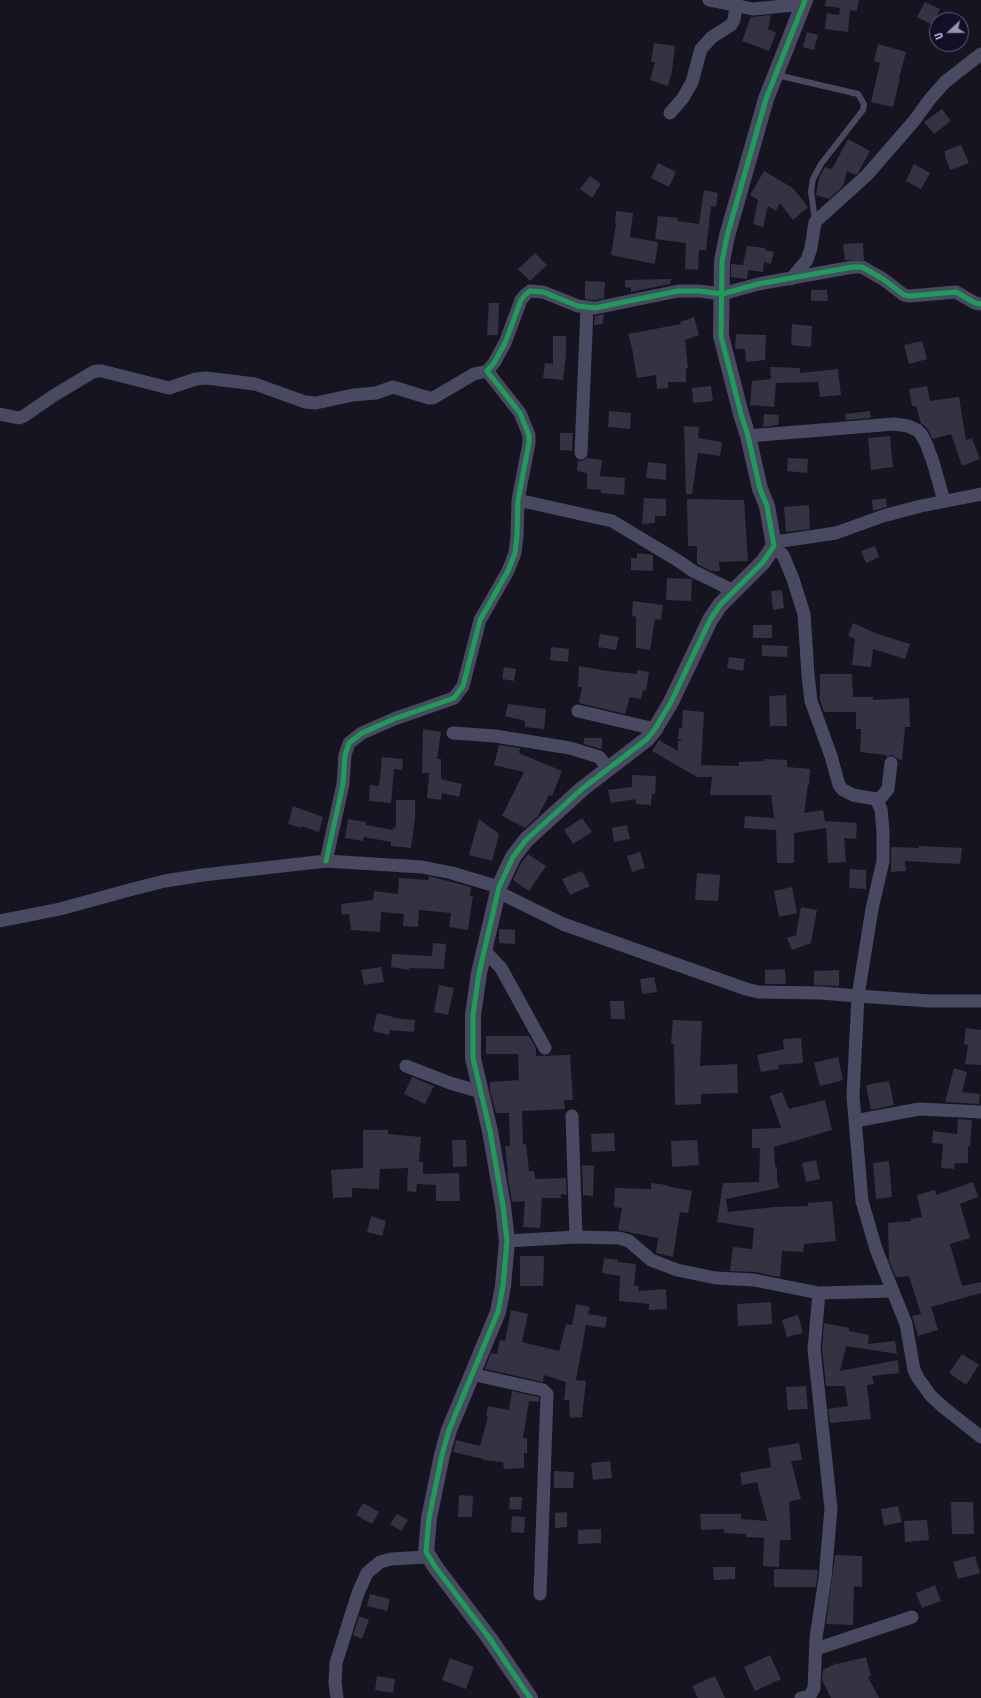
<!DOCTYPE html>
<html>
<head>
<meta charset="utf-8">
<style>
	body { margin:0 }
	#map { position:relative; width:981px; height:1698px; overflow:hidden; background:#161421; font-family:"PT Sans Narrow",sans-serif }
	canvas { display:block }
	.north { position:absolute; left:929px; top:12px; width:40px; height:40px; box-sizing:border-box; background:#130f26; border:1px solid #625e7d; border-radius:50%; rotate:248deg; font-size:11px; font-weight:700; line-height:16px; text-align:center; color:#d9d4ff }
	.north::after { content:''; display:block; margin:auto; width:14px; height:18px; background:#9591b1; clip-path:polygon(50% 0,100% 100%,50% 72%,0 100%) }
</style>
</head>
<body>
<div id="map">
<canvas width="981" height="1698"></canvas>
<div class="north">U</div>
</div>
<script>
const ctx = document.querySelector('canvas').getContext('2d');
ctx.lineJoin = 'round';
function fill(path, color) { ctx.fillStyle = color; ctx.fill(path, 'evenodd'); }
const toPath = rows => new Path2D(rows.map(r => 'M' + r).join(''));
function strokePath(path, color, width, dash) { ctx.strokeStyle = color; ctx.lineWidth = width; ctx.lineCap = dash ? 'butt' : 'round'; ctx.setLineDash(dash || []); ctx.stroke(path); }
fill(toPath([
	[826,0,859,0,857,11,850,10,848,32,825,29,827,13,839,15,840,8,825,6],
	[925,2,940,9,937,15,937,27,917,17],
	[771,15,768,29,776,33,769,51,742,41,751,17],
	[807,32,818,35,814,50,803,47],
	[654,43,675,46,672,72,668,86,650,80,655,62,651,62],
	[878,44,906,52,899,78,900,78,893,107,871,102,880,63,874,61],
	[942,109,951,121,934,134,924,122],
	[848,139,870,151,858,173,855,175,847,171,843,186,829,199,816,195,819,178,825,167,832,169],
	[961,145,969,163,950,170,945,156,945,151],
	[658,163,676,172,669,187,651,178],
	[914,164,930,173,921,189,906,181],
	[764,171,793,188,808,207,793,220,780,203,776,211,768,206,763,227,753,224,758,200,750,195],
	[590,176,601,184,592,198,580,189],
	[704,190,718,193,716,207,711,206,706,250,699,250,698,270,685,269,686,243,655,239,658,216,678,218,677,221,699,224],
	[616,211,633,213,630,237,658,242,655,264,611,255,616,224,615,224],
	[863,243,864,260,845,260,843,244],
	[747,246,765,248,765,250,774,252,771,264,764,262,763,272,748,270,747,279,731,277,731,264,743,265],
	[535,253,547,265,530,281,518,269],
	[671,279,670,284,631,292,631,288,625,287,625,280],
	[585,281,605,282,604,298,595,300,585,299],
	[811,290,827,290,828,301,811,301],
	[489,303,499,303,498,335,487,335],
	[604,314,603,324,594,325,595,316],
	[694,317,699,335,685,340,688,368,686,368,686,382,668,382,668,388,657,389,656,375,637,378,632,348,628,334,681,324,680,322],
	[792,324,812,326,811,347,791,345],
	[736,334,766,335,765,360,746,362,745,349,735,349],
	[553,336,566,336,566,355,563,380,543,378,545,363,553,364],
	[922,341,927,359,909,364,904,345],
	[770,367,800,368,800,373,838,369,841,395,820,397,818,382,776,383,774,407,750,405,752,381,771,379],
	[711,386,713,401,693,403,692,388],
	[927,386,930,401,959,397,966,440,972,438,980,459,962,466,951,434,933,439,927,428,921,423,916,406,912,406,909,389],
	[609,411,631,413,630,429,608,427],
	[870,411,871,418,846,420,845,414],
	[764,414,779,415,778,425,763,427],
	[684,426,699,427,698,438,722,442,720,456,698,453,692,494,686,494],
	[560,433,573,433,572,451,560,450],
	[890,436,893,467,871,470,868,438],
	[587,458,602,460,600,476,625,478,624,495,601,493,601,490,587,489,587,473,577,471,578,460,581,461],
	[788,458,808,459,807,473,787,471],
	[648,462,666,464,666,480,646,478],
	[644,498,666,499,666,516,655,516,655,523,642,524],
	[886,498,887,507,873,511,872,500],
	[687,499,744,500,748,561,719,562,720,571,711,571,697,564,697,546,688,546],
	[809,505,810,529,786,532,784,507],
	[875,546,879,557,866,563,861,551],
	[637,553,653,555,653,571,631,570,631,558,637,558],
	[667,578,692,579,691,601,666,600],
	[782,590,784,608,773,610,771,591],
	[633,601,663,605,661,620,655,619,650,650,636,648,636,617,632,616],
	[853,623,875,633,910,644,905,659,873,649,871,667,852,665,855,639,848,636],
	[753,625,772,625,772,638,753,638],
	[600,634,619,637,616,650,598,647],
	[762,645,788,646,787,657,762,656],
	[551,647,569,649,568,662,550,660],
	[729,657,745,659,743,671,727,668],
	[579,666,607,671,637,674,637,670,649,672,646,691,643,690,641,699,630,697,625,714,579,703,582,687,578,687],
	[504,667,516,669,514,681,502,679],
	[820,674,852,674,853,697,873,697,873,700,909,698,910,727,905,727,902,760,898,759,892,755,886,757,886,755,860,752,861,729,856,729,856,712,824,712,819,697,820,697],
	[786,695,787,726,770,726,769,696],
	[508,704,546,709,544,729,525,727,525,721,505,716],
	[683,710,704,712,701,765,739,766,739,762,764,761,764,759,787,760,787,767,810,769,809,785,808,785,804,813,823,810,826,826,825,821,857,823,856,839,844,838,846,862,828,863,826,828,794,833,794,863,777,863,776,830,744,828,745,816,774,818,771,795,710,795,712,777,697,777,652,751,659,740,678,751,678,741,683,740,678,739,679,728,682,728],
	[423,729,441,732,437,759,441,759,441,779,462,784,459,797,442,793,441,800,427,798,429,773,422,773],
	[584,738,602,738,602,749,584,744],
	[499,745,520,748,519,753,562,771,552,796,549,795,538,816,525,828,502,816,524,772,494,765],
	[382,757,403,759,402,770,394,769,391,803,369,801,370,785,379,786],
	[632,775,656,776,655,794,652,794,651,805,636,804,636,799,611,803,608,790,632,787],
	[396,800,415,800,415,818,411,848,391,846,391,842,364,837,363,841,345,838,348,819,366,822,366,825,393,830,393,827,396,828],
	[293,806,323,817,319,832,301,826,301,828,288,824],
	[582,818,592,832,573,844,564,830],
	[479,819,499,834,492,861,469,855],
	[627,825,630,839,614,842,612,828],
	[919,846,962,848,960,864,905,861,906,871,891,872,891,847,919,848],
	[640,852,645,868,632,872,627,856],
	[528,854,546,866,529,891,513,880,520,865],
	[850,869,866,870,866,889,849,888],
	[582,871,590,886,570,895,562,879],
	[697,873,720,875,718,901,695,900],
	[429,876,471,887,470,896,473,896,468,930,449,927,451,913,419,910,418,927,403,926,404,914,381,912,380,932,351,930,349,914,342,915,341,904,373,900,374,891,398,894,399,878,428,880],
	[792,887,797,913,779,917,774,891],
	[801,907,817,910,811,943,792,950,787,938,796,935],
	[499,929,515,930,515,944,499,943],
	[433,943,446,944,444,969,409,968,409,970,391,967,392,954,432,956],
	[381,967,384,982,364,985,361,970],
	[785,969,786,984,765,984,765,970],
	[839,970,839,986,814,985,814,971],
	[654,977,657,992,642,994,640,979],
	[439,985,454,988,448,1015,434,1012],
	[610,1001,624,1001,625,1019,611,1019],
	[377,1013,393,1017,393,1018,415,1020,414,1032,390,1030,389,1035,373,1031],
	[673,1020,702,1021,700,1066,737,1064,738,1093,701,1094,701,1104,675,1105,674,1044,671,1044],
	[966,1028,981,1030,981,1065,965,1064,968,1045,964,1044],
	[486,1036,529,1036,536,1048,536,1056,570,1055,573,1100,564,1100,565,1109,522,1111,523,1144,526,1144,529,1171,534,1171,535,1179,566,1178,567,1195,561,1194,561,1198,542,1198,540,1228,523,1227,525,1201,512,1202,507,1173,508,1173,505,1146,510,1146,509,1113,496,1113,490,1091,490,1082,519,1080,518,1054,486,1054],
	[801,1038,803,1063,778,1065,779,1069,761,1072,757,1055,784,1049,783,1039],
	[838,1057,843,1080,820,1086,814,1063],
	[954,1068,967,1072,962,1092,980,1094,979,1104,945,1102],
	[412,1077,434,1086,425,1104,404,1094],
	[889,1081,894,1105,871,1110,866,1085],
	[782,1092,789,1109,825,1100,832,1130,774,1147,775,1167,777,1167,777,1182,778,1182,779,1188,726,1199,728,1212,775,1207,808,1206,808,1203,832,1201,836,1241,804,1244,803,1252,782,1251,780,1277,755,1272,730,1271,733,1247,752,1249,754,1228,717,1222,723,1183,759,1182,760,1148,752,1148,752,1129,781,1128,770,1096],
	[958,1119,972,1120,970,1146,968,1146,968,1163,955,1163,954,1169,941,1168,943,1144,932,1143,933,1131,957,1134],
	[363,1130,388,1130,388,1134,421,1137,419,1162,423,1162,423,1174,459,1173,460,1201,436,1201,436,1185,417,1184,416,1192,407,1191,408,1168,380,1169,379,1189,352,1188,352,1197,333,1198,331,1170,363,1168],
	[614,1133,615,1151,592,1152,591,1134],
	[452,1140,466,1140,467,1166,453,1167],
	[697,1140,699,1165,672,1167,671,1141],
	[816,1160,820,1179,806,1182,802,1163],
	[889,1161,892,1197,876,1199,873,1163],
	[582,1165,594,1166,593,1196,583,1195],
	[973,1182,978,1197,960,1204,970,1238,950,1244,962,1286,981,1282,981,1293,931,1307,938,1330,918,1336,912,1316,921,1314,909,1276,896,1277,889,1261,888,1223,911,1221,910,1219,922,1217,917,1195,935,1190,936,1195],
	[651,1183,667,1185,667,1186,692,1191,688,1213,680,1212,673,1257,656,1253,658,1238,618,1230,622,1208,614,1207,615,1188,651,1189],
	[371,1216,386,1221,382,1236,367,1232],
	[520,1256,544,1256,543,1286,520,1286],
	[604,1258,618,1260,617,1262,636,1264,634,1286,639,1286,638,1291,666,1289,667,1309,649,1310,649,1304,619,1301,620,1276,602,1273],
	[771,1302,772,1324,738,1326,737,1304],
	[576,1304,590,1307,588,1314,607,1317,605,1328,586,1325,576,1380,586,1381,582,1417,570,1418,569,1400,564,1400,566,1382,544,1375,543,1382,485,1369,491,1353,497,1354,500,1340,505,1341,511,1310,528,1314,522,1342,559,1351,566,1324,572,1325],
	[798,1315,803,1333,787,1337,782,1320],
	[824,1323,849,1328,849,1331,869,1335,868,1344,895,1341,897,1354,846,1346,840,1371,898,1360,899,1373,872,1376,874,1384,867,1385,871,1419,830,1423,828,1409,848,1406,845,1386,826,1386,822,1349],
	[962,1354,979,1365,966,1385,949,1373],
	[806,1386,808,1409,788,1410,786,1387],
	[512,1391,539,1397,539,1402,529,1401,523,1438,527,1438,527,1453,524,1453,524,1468,504,1469,503,1462,483,1460,483,1459,453,1452,456,1440,480,1446,488,1417,486,1416,488,1406,509,1410],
	[799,1443,802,1460,791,1461,801,1499,789,1502,791,1540,780,1540,779,1567,763,1566,764,1538,746,1537,746,1534,724,1533,724,1529,701,1530,700,1514,741,1514,741,1519,767,1521,757,1482,742,1485,740,1473,771,1467,768,1448],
	[610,1461,612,1478,593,1480,591,1463],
	[554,1471,574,1472,573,1488,554,1488],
	[459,1495,473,1496,472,1517,458,1517],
	[510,1497,522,1497,521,1510,509,1509],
	[951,1502,973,1502,974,1534,952,1534],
	[363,1503,379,1512,372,1524,356,1515],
	[898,1506,902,1522,884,1526,881,1509],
	[567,1512,567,1527,555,1528,555,1513],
	[397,1514,408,1520,401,1531,390,1524],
	[512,1516,525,1517,524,1533,511,1532],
	[927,1520,929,1540,905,1542,904,1521],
	[601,1529,601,1543,578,1544,578,1530],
	[835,1555,862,1556,862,1587,854,1586,853,1625,826,1624],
	[975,1556,980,1573,958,1579,953,1562],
	[713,1567,735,1567,735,1579,714,1580],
	[774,1569,818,1570,816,1587,774,1587],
	[935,1585,941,1601,922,1608,916,1593],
	[370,1594,390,1599,387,1611,367,1606],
	[359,1616,369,1620,362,1639,353,1635],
	[770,1655,781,1679,755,1691,744,1667],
	[866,1657,871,1676,868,1677,879,1698,831,1698,822,1680,823,1670,837,1663,837,1664],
	[450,1658,474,1667,466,1689,442,1680],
	[377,1676,395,1679,393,1693,375,1690],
	[715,1676,725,1698,698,1698,692,1686]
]), '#343243');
strokePath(toPath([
	[777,75,858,94,864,104,863,110,821,164,813,179,811,191,815,221]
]), '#4a4962', 6);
strokePath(toPath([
	[709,0,753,9,804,4],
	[670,113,683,98,692,82,701,49,712,37,731,25,734,20,736,5],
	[791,279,807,260,811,248,815,222,867,175,914,121,930,99,945,82,981,54],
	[0,414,19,418,24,416,53,396,93,372,97,371,102,371,169,388,196,379,206,378,255,384,305,402,316,403,353,395,376,393,393,387,429,398,433,398,474,374,487,371],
	[748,436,894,424,908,426,917,430,921,434,926,443,933,462,944,501],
	[581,453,587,308],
	[518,500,612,521,677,560,693,571,734,591],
	[775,542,836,533,883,516,921,506,981,494],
	[578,711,655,729],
	[453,733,495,736,570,748,599,757,604,763,607,771],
	[878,801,888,789,891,763],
	[326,861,343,784,345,755,349,743,362,733,394,719,454,698,463,686,480,620,508,571,515,553,517,536,518,500,529,443,529,435,520,413,487,371,494,363,505,343,521,300,525,295,530,291,543,292,578,306,595,308,678,291,699,291,722,294,758,284,853,267,862,267,883,279,904,295,910,296,956,292,975,303,981,304],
	[498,892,563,924,746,989,758,992,821,993,858,996,872,909,883,861,883,831,881,809,876,799,853,795,843,790,839,785,831,756,811,701,808,675,804,614,793,579,783,555,774,548],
	[0,921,60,909,133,889,165,881,203,875,326,861,422,867,452,873,499,887],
	[484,950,501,968,545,1048],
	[981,1001,929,1001,858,996,853,1096,862,1201,876,1249,906,1324,914,1370,918,1378,931,1396,943,1407,981,1437],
	[406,1066,450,1083,481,1092],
	[572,1116,576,1237],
	[855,1121,919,1109,981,1112],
	[507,1241,576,1237,619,1238,629,1241,651,1260,677,1270,716,1278,754,1280,819,1293,893,1291],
	[471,1374,543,1390,547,1394,540,1594],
	[816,1649,912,1617],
	[337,1698,335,1683,336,1663,358,1593,367,1573,380,1562,391,1559,427,1557],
	[801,1698,810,1696,814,1688,816,1638,825,1578,831,1509,814,1349,819,1293]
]), '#4a4962', 13);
strokePath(toPath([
	[530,1698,490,1639,436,1568,426,1552,429,1518,442,1455,449,1430,498,1312,503,1286,507,1241,503,1206,490,1131,473,1058,473,1015,479,973,499,887,513,857,526,840,582,789,647,739,655,729,671,702,710,620,720,605,763,562,774,546,767,506,760,489,748,436,741,414,721,336,722,261,727,236,766,99,805,0]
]), '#4a4962', 16);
strokePath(toPath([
	[326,861,343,784,345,755,349,743,362,733,394,719,454,698,463,686,480,620,508,571,515,553,517,536,518,500,529,443,529,435,520,413,487,371,494,363,505,343,521,300,525,295,530,291,543,292,578,306,595,308,678,291,699,291,722,294,758,284,853,267,862,267,883,279,904,295,910,296,956,292,975,303,981,304],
	[530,1698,490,1639,436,1568,426,1552,429,1518,442,1455,449,1430,498,1312,503,1286,507,1241,503,1206,490,1131,473,1058,473,1015,479,973,499,887,513,857,526,840,582,789,647,739,655,729,671,702,710,620,720,605,763,562,774,546,767,506,760,489,748,436,741,414,721,336,722,261,727,236,766,99,805,0]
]), '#1a9f57', 5);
</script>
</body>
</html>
